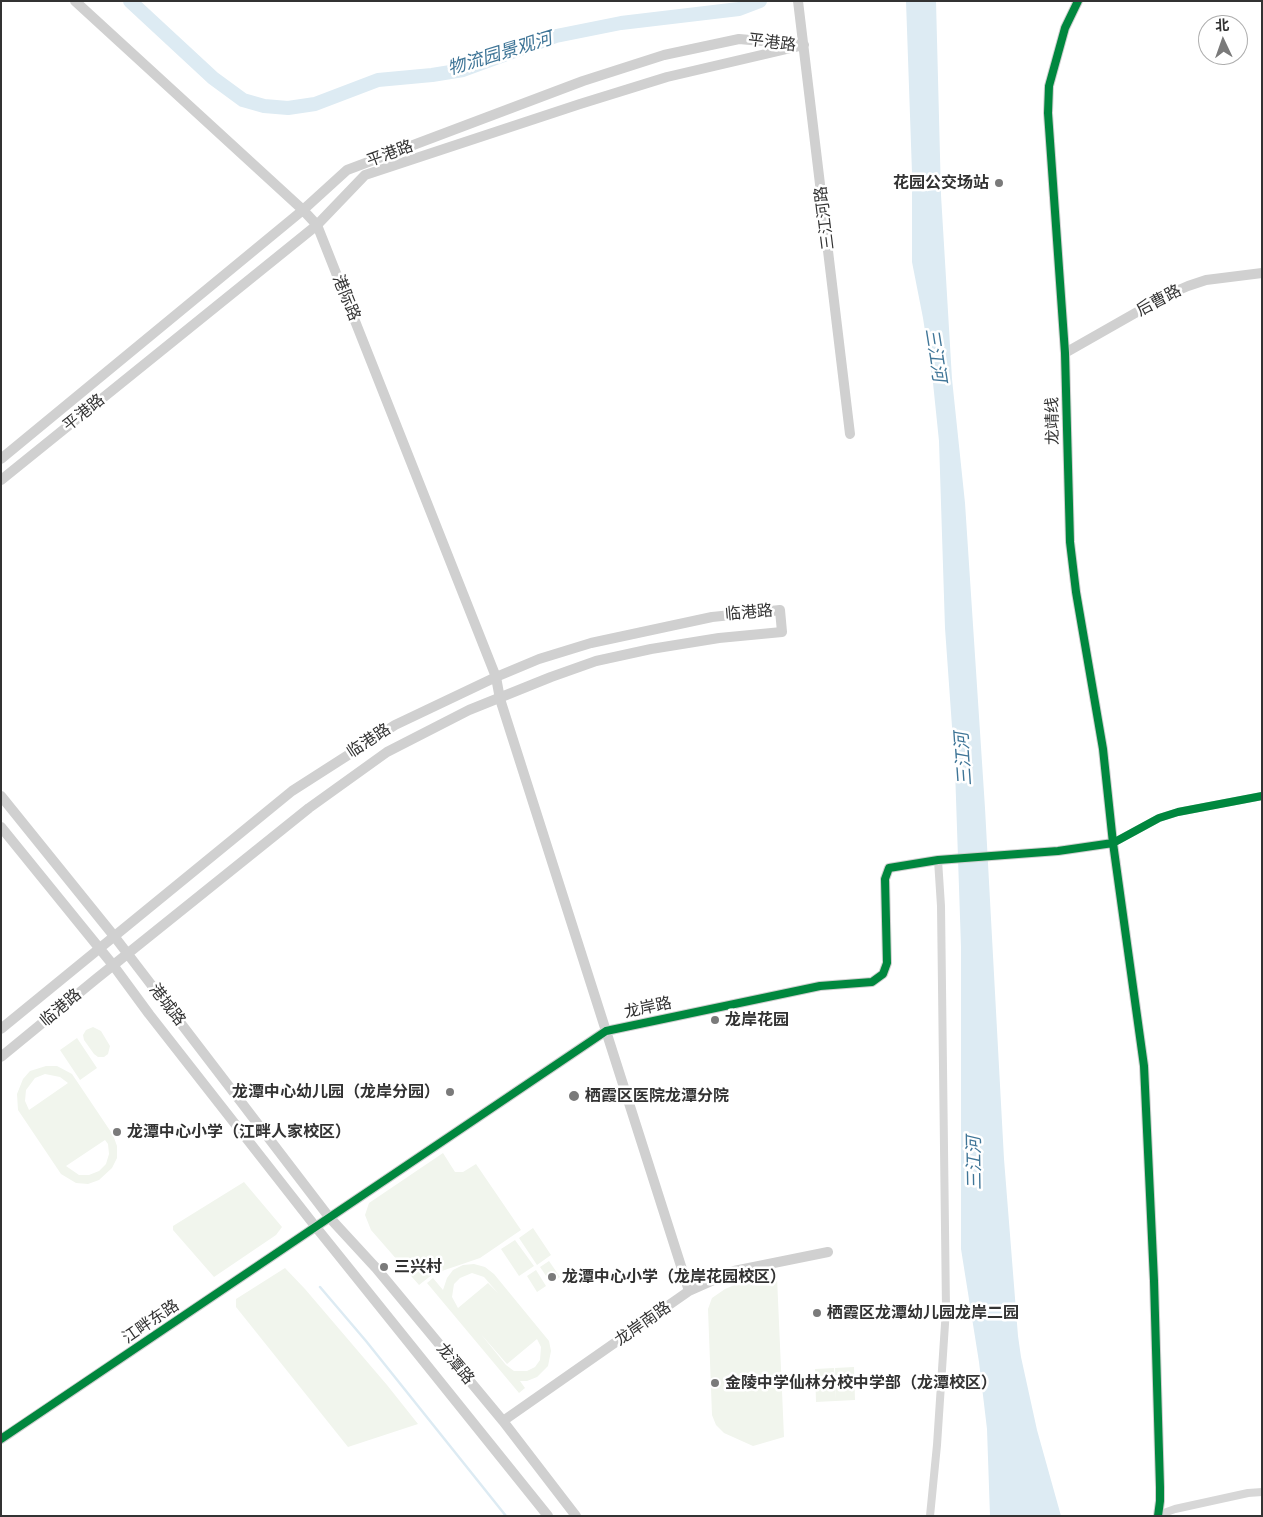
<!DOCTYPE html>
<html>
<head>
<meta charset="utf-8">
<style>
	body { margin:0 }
	#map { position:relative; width:1263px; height:1517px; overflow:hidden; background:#fff; font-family:Karla,"Noto Sans SC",sans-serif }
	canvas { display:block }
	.frame { position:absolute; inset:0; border:2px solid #333; pointer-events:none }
	.north { position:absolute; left:1198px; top:15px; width:50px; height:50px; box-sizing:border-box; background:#fff; border:1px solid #adadad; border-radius:50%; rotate:357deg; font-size:14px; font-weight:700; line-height:20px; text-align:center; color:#333 }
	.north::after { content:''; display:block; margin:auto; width:18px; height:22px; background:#7a7a7a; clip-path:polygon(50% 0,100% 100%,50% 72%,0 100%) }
</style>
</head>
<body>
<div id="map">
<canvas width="1263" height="1517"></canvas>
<div class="frame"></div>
<div class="north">北</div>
</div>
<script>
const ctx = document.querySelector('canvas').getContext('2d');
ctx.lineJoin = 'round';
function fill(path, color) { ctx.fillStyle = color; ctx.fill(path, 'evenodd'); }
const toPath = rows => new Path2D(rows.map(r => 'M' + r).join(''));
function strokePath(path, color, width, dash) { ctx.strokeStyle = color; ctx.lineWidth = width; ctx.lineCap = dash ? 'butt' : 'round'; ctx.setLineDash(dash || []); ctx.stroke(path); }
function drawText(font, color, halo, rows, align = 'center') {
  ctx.font = font + ' Karla,"Noto Sans SC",sans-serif'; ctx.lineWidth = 5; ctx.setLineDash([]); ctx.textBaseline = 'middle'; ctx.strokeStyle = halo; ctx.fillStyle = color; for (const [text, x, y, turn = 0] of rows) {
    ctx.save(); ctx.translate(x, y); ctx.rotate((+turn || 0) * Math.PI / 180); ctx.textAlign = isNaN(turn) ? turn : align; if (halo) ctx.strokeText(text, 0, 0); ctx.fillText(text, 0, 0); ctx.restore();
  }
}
fill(toPath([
	[93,1027,101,1031,110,1046,108,1054,104,1057,98,1057,94,1054,84,1040,83,1035,86,1030],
	[77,1038,97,1068,80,1080,60,1050],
	[46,1066,57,1066,72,1074,113,1135,117,1146,117,1158,112,1168,99,1180,88,1184,76,1183,61,1174,18,1110,17,1094,23,1079,30,1071],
	[45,1074,60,1077,68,1083,29,1110,25,1101,26,1090,35,1078],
	[105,1140,108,1144,109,1154,106,1164,99,1171,89,1175,79,1175,66,1166],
	[443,1153,455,1172,463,1172,476,1164,521,1230,480,1258,433,1274,419,1285,371,1230,365,1215,369,1203],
	[244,1182,282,1227,276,1235,214,1277,173,1230,173,1226],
	[533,1228,551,1255,537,1265,519,1238],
	[515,1240,534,1266,519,1276,501,1249],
	[549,1261,560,1277,551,1283,540,1267],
	[474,1264,485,1267,494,1274,549,1341,551,1351,548,1366,537,1377,527,1381,520,1381,525,1388,519,1393,427,1283,433,1278,443,1290,447,1278,453,1270,463,1265],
	[472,1273,484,1277,498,1293,488,1283,458,1308,452,1297,454,1284,460,1278],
	[480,1333,507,1364,537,1339,541,1347,540,1360,535,1367,527,1371,514,1371,506,1365],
	[285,1268,305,1289,387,1385,418,1424,348,1447,236,1307,236,1299],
	[536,1270,546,1286,537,1292,527,1276],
	[777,1277,784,1437,753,1446,724,1433,716,1425,712,1415,708,1309,712,1298,725,1289,737,1284],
	[854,1367,855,1400,816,1402,815,1369,834,1368,836,1400,835,1368]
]), '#f1f5ed');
fill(toPath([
	[906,1,936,1,941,195,946,278,952,379,965,503,985,808,1004,1159,1018,1336,1021,1357,1037,1430,1061,1516,990,1516,987,1429,979,1362,961,1249,961,947,955,769,945,628,939,441,933,383,923,318,912,262,912,173]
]), '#ddebf3');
strokePath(toPath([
	[320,1287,366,1341,506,1516]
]), '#ddebf3', 2.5);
strokePath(toPath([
	[130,1,213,78,243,100,264,106,288,108,315,104,378,80,432,75,463,70,556,36,621,23,739,9,760,1]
]), '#ddebf3', 14);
strokePath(toPath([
	[1113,843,1159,818,1178,812,1262,796],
	[1158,1515,1175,1509,1248,1493,1262,1492],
	[930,1516,937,1445,946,1309,941,906,938,860]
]), '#d7d7d7', 8);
strokePath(toPath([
	[75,1,303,210,317,225,496,677,500,699,689,1291],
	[798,1,850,434],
	[1078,1,1065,28,1049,86,1048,113,1065,353,1070,542,1076,592,1103,749,1113,843,1144,1066,1154,1281,1160,1487,1160,1501,1158,1516],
	[1065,353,1167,295,1188,286,1206,280,1262,273],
	[1,459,303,210,347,170,583,81,664,55,739,39,795,44],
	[1,480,317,225,365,175,580,104,667,77,804,45],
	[1,796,114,936,329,1217,376,1268,503,1421,576,1516],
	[1,827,113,965,149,1014,315,1226,548,1516],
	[1,1029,292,791,395,725,496,677,539,659,591,643,712,617,780,610,782,632,719,638,651,649,596,661,551,677,469,710,387,752,309,808,96,979,1,1057],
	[503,1421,689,1291,734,1271,828,1252],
	[1,1439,606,1031,820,986,872,982,883,974,887,963,885,879,889,868,938,860,1058,851,1113,843]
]), '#d0d0d0', 10);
strokePath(toPath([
	[1078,1,1065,28,1049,86,1048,113,1065,353,1070,542,1076,592,1103,749,1113,843,1144,1066,1154,1281,1160,1487,1160,1501,1158,1516],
	[1,1439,606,1031,820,986,872,982,883,974,887,963,885,879,889,868,938,860,1058,851,1113,843,1159,818,1178,812,1262,796]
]), '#00873e', 8);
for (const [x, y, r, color] of [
	[999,183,5,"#7a7a7a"],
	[715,1020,5,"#7a7a7a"],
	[450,1092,5,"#7a7a7a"],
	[574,1096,6,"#7a7a7a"],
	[117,1132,5,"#7a7a7a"],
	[384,1267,5,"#7a7a7a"],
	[552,1277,5,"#7a7a7a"],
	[817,1313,5,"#7a7a7a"],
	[715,1383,5,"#7a7a7a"]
]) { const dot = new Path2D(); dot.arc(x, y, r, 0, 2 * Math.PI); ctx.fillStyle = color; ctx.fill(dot); strokePath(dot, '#fff', 2); }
drawText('16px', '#333', '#fff', [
	["平港路",772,43,7],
	["平港路",390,154,-20],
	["三江河路",825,218,-97],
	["港际路",346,298,68],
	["后曹路",1159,301,-28],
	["平港路",84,413,-39],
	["龙靖线",1053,421,-91],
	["临港路",749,613,-5],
	["临港路",369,741,-33],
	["港城路",167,1005,52],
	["临港路",61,1008,-40],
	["龙岸路",648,1008,-12],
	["江畔东路",151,1322,-34],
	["龙岸南路",643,1324,-35],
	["龙潭路",455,1364,50]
]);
drawText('bold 16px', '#333', '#fff', [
	["花园公交场站",989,183,"right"],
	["龙岸花园",725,1020],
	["龙潭中心幼儿园（龙岸分园）",440,1092,"right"],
	["栖霞区医院龙潭分院",585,1096],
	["龙潭中心小学（江畔人家校区）",127,1132],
	["三兴村",394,1267],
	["龙潭中心小学（龙岸花园校区）",562,1277],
	["栖霞区龙潭幼儿园龙岸二园",827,1313],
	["金陵中学仙林分校中学部（龙潭校区）",725,1383]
], 'left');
drawText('italic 18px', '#3f7597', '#fff', [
	["物流园景观河",500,54,-17],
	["三江河",935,355,81],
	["三江河",964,759,-94],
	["三江河",975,1163,-91]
]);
</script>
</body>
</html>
